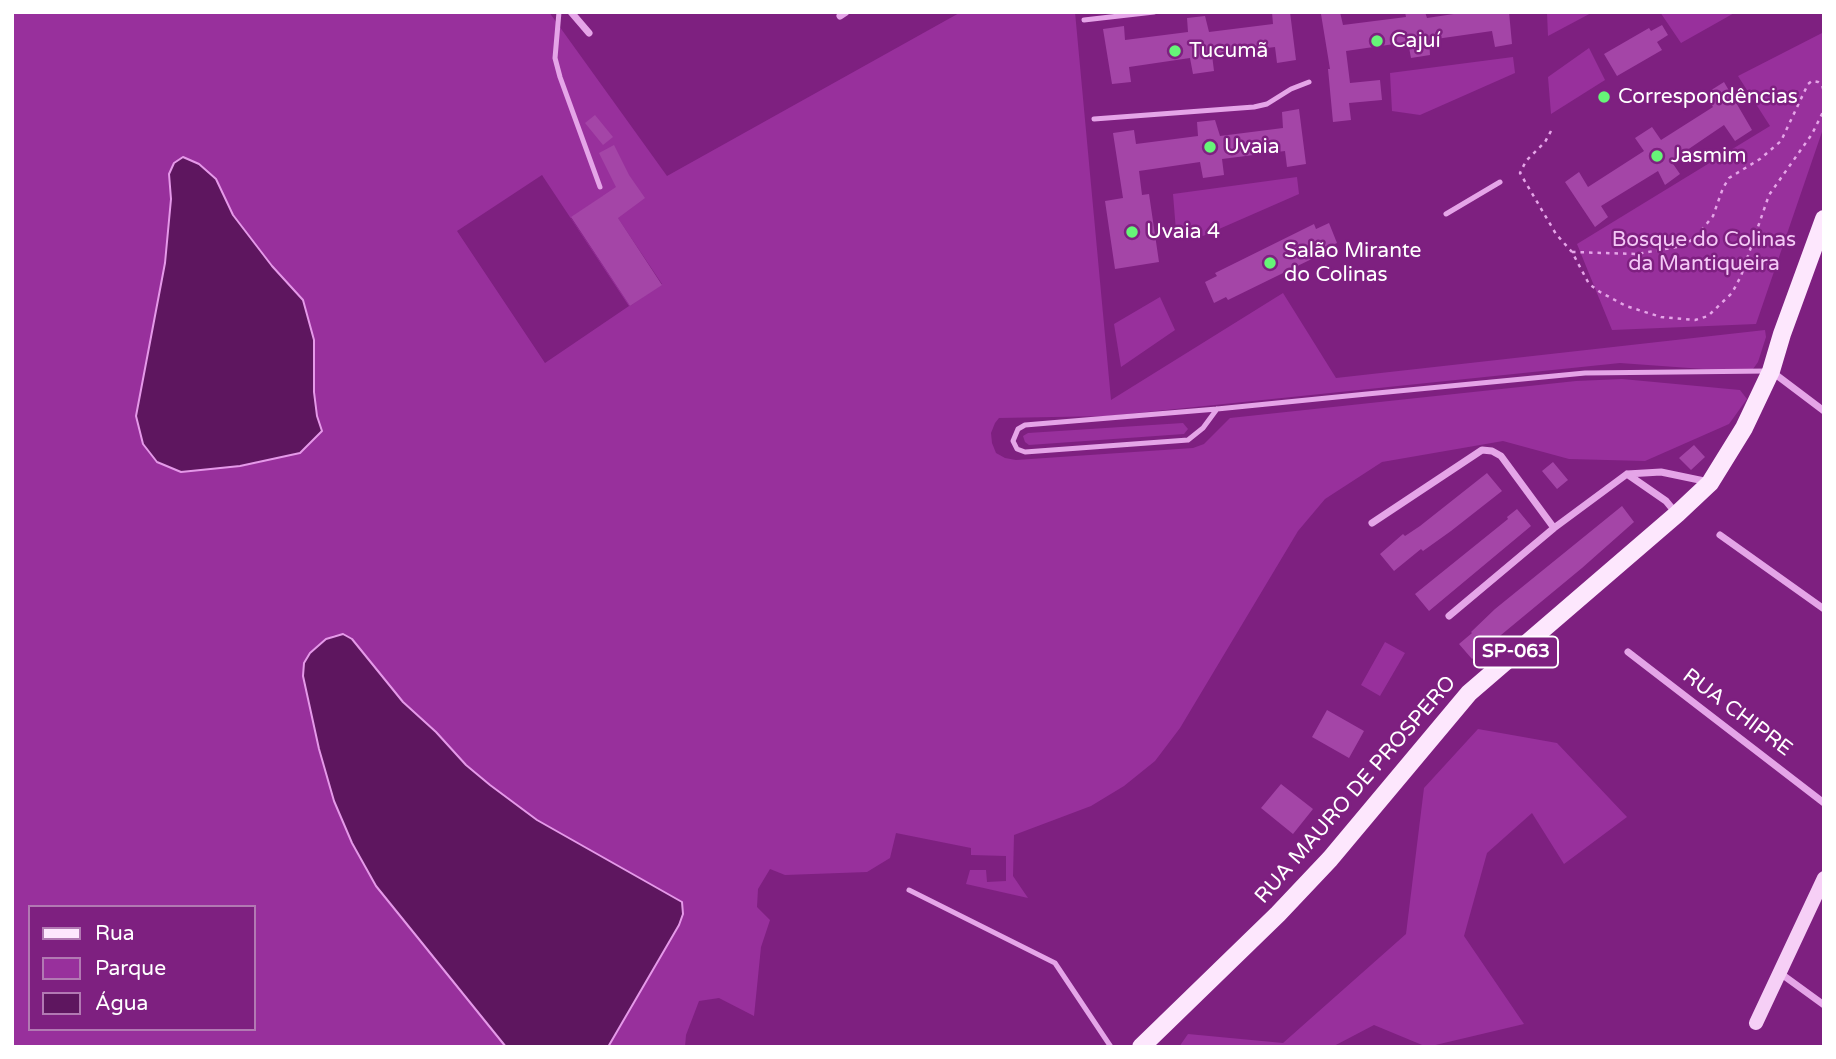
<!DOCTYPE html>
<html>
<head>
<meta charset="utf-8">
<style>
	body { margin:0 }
	#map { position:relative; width:1836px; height:1059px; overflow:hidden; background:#7e2080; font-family:"Varela Round",sans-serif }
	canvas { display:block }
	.frame { position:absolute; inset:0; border:14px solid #fff; pointer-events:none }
	.legend { position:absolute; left:28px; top:905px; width:228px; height:126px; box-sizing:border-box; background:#7e2080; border:2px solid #b279b3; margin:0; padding:9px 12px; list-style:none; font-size:21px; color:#fff }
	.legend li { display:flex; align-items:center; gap:14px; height:35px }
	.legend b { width:35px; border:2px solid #b279b3 }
</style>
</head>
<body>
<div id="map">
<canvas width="1836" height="1059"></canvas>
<div class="frame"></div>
<ul class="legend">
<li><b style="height:9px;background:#fde7fd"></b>Rua</li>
<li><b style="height:19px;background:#98309c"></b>Parque</li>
<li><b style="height:19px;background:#5e165f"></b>Água</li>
</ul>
</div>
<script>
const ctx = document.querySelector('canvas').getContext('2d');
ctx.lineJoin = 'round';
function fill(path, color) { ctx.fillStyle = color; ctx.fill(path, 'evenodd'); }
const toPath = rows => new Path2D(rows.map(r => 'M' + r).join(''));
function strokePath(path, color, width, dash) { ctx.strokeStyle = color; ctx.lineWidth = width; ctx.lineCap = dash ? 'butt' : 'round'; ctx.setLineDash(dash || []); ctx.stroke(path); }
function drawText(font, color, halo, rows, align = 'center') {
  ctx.font = font + ' "Varela Round",sans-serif'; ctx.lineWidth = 5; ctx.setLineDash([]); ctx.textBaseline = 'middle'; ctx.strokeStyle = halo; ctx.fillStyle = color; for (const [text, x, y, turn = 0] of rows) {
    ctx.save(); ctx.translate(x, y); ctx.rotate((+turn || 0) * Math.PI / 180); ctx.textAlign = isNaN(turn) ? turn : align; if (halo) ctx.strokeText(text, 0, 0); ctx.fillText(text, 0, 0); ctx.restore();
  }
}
fill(toPath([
	[12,12,549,12,667,176,961,12,1075,12,1111,400,1283,293,1336,378,1765,330,1766,337,1758,362,1753,369,1745,372,1620,363,1108,416,999,418,995,423,991,433,992,443,996,453,1005,458,1016,460,1193,448,1204,444,1230,418,1576,381,1622,379,1740,390,1747,399,1729,424,1645,461,1569,459,1503,441,1382,462,1325,499,1298,531,1180,728,1155,761,1124,786,1091,806,1014,835,1013,876,1028,898,966,884,970,870,986,870,987,882,1006,881,1006,856,971,855,971,848,896,833,890,858,867,872,785,875,770,869,758,889,757,907,770,920,761,947,754,1016,719,998,699,1001,686,1035,685,1047,608,1047,679,925,682,902,537,820,490,785,466,765,436,732,403,702,365,655,343,634,334,635,317,646,303,676,319,749,334,801,482,1016,506,1047,12,1047],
	[169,174,216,179,233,215,272,266,303,300,314,340,314,392,317,416,321,431,300,453,240,466,181,472,165,263,171,199],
	[542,175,629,306,545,363,457,231],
	[603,196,662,284,630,306,571,218],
	[30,907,254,907,254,1029,30,1029],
	[1547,12,1593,12,1548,36],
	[1660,12,1736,12,1681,43],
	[1824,32,1824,126,1756,324,1612,330,1577,244,1770,126,1738,76],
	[1589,48,1605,80,1551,114,1548,77],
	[1513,57,1515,73,1420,115,1392,111,1390,73],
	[1297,177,1299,194,1203,236,1176,231,1173,194],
	[1160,297,1175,330,1121,367,1114,324],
	[1183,423,1188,429,1184,434,1029,445,1025,442,1023,436,1028,433],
	[1385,642,1405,653,1380,696,1361,685],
	[1478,729,1557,743,1627,817,1564,864,1532,813,1487,853,1464,936,1524,1024,1427,1047,1374,1025,1332,1047,1179,1047,1188,1034,1283,1043,1406,934,1424,788]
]), '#98309c');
const water = toPath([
	[183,157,199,164,216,179,233,215,272,266,303,300,314,340,314,392,317,416,322,431,300,453,240,466,181,472,157,462,143,444,136,416,165,263,171,199,169,174,174,163,183,157],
	[343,634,352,639,403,702,436,732,466,765,490,785,537,820,682,902,683,914,679,925,608,1047,506,1047,376,886,352,843,334,801,319,749,303,676,304,663,310,653,326,639,343,634]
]);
fill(water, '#5e165f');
strokePath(water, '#e599e9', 2);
fill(toPath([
	[1272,12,1290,12,1296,60,1277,63,1275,47,1212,55,1214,71,1193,74,1190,58,1129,67,1131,82,1112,84,1103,29,1124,26,1125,40,1188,32,1187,18,1205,16,1209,32,1273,24],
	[1340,12,1343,25,1406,17,1405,12,1425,12,1427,18,1467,12,1509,12,1512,44,1495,47,1492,31,1429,40,1430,55,1411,58,1408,42,1346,51,1350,83,1380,80,1382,100,1349,103,1351,120,1333,122,1328,69,1330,69,1321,14],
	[1662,25,1668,35,1657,42,1662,50,1617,76,1604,54,1649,28,1651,31],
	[1724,82,1752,130,1735,141,1724,125,1671,161,1680,174,1665,185,1658,171,1601,206,1608,217,1595,227,1565,182,1579,172,1588,187,1644,151,1635,138,1652,127,1661,140,1713,107,1705,94],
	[1299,109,1306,164,1287,167,1285,151,1222,159,1224,175,1203,178,1200,162,1139,171,1142,195,1149,194,1159,262,1115,269,1105,201,1123,198,1113,133,1134,130,1136,144,1198,136,1197,122,1215,120,1220,136,1283,128,1282,112],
	[595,115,613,137,603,145,585,123],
	[614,145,629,175,645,198,618,218,662,285,630,306,571,217,616,187,599,153],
	[1329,223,1337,243,1324,249,1326,252,1228,300,1226,297,1214,303,1205,282,1217,276,1215,273,1314,224,1316,229],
	[1694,445,1705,457,1691,470,1679,458],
	[1553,462,1568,480,1557,489,1542,471],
	[1487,473,1502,491,1451,531,1423,551,1421,549,1394,571,1380,554,1403,534,1405,536,1420,526],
	[1622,506,1634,522,1582,568,1472,659,1459,644,1472,633,1471,632,1495,609],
	[1517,509,1531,526,1429,611,1415,594,1508,519,1507,517],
	[1327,710,1364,731,1349,758,1312,737],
	[1281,784,1313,809,1293,834,1261,808]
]), '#a445a7');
strokePath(toPath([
	[1551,131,1545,142,1526,161,1520,173,1556,234,1572,252,1589,284,1600,292,1626,306,1661,317,1695,320,1708,316,1732,293,1741,276,1769,195,1812,134,1824,110],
	[1572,252,1637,254,1682,246,1695,238,1713,216,1723,188,1729,178,1760,159,1781,141,1808,84,1812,81,1818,82,1822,85,1824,92]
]), '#e5a5e8', 2.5, [3.5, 5]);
strokePath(toPath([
	[559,12,555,58,560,77,600,187],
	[1084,20,1154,12],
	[1094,119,1254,107,1267,104,1291,89,1309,82],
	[1446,214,1500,182],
	[1217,409,1203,428,1188,440,1025,452,1017,449,1013,441,1018,429,1025,425,1217,409,1367,394,1585,373,1768,371],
	[909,890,1055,963,1111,1047]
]), '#e5a5e8', 5);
strokePath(toPath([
	[571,12,589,33],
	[840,16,846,12],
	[1771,371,1824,411],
	[1627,474,1666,501,1675,512],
	[1372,523,1482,450,1492,451,1501,456,1554,528],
	[1720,535,1824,609],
	[1449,616,1554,528,1627,474,1661,472,1709,482],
	[1628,652,1824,803],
	[1780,973,1824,1005]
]), '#e5a5e8', 7);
strokePath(toPath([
	[1756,1023,1824,878]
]), '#f6cff6', 14);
strokePath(toPath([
	[1141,1047,1278,914,1330,859,1469,693,1677,514,1710,483,1744,428,1771,371,1782,334,1824,219]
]), '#fde7fd', 18);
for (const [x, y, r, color] of [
	[1377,41,7,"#66f578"],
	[1175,51,7,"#66f578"],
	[1604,97,7,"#66f578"],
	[1210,147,7,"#66f578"],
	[1657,156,7,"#66f578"],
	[1132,232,7,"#66f578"],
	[1270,263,7,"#66f578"]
]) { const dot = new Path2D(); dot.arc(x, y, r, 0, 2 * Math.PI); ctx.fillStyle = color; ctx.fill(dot); strokePath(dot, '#7e2080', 2.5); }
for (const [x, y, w] of [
	[1516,652,84]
]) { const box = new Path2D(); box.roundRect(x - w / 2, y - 15.5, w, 31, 5); ctx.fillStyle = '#7e2080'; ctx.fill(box); strokePath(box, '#fff', 2); }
drawText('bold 19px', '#fff', null, [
	["SP-063",1516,652]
]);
drawText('21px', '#fff', '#7e2080', [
	["Cajuí",1391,41],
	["Tucumã",1189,51],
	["Correspondências",1618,97],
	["Uvaia",1224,147],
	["Jasmim",1671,156],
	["Uvaia 4",1146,232],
	["Salão Mirante",1284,251],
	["do Colinas",1284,275]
], 'left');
drawText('21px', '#f4c9f6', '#7e2080', [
	["Bosque do Colinas",1704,240],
	["da Mantiqueira",1704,264]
]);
drawText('21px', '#fff', '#7e2080', [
	["RUA CHIPRE",1737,713,37],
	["RUA MAURO DE PROSPERO",1356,790,-49]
]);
</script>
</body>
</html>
